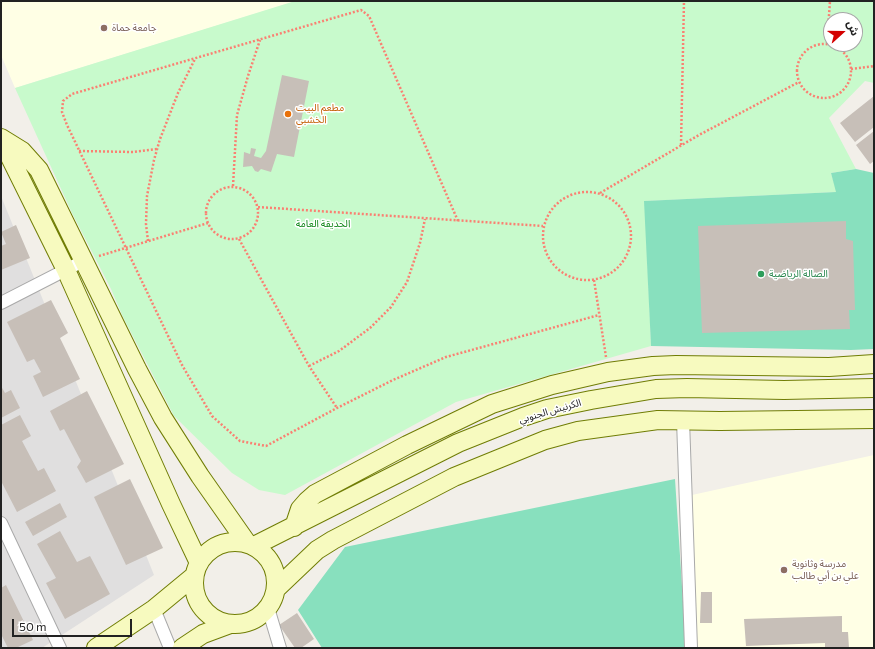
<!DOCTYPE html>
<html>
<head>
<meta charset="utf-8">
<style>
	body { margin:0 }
	#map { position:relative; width:875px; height:649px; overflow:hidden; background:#f2efe9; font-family:Commissioner,"Noto Sans Arabic",sans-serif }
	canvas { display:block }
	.frame { position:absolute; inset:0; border:2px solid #222; pointer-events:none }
	.north { position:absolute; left:823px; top:12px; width:40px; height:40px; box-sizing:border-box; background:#fff; border:1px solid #a7a7a7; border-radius:50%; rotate:69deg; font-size:11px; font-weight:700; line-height:16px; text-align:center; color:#222 }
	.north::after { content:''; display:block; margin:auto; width:14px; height:18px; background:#d40000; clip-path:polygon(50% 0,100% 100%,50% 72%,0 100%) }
	.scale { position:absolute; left:12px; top:619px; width:120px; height:18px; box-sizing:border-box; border:2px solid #222; border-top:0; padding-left:5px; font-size:12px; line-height:14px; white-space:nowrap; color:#222; -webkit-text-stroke:3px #fff; paint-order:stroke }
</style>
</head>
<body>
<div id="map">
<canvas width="875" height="649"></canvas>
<div class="frame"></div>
<div class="north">ش</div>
<div class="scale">50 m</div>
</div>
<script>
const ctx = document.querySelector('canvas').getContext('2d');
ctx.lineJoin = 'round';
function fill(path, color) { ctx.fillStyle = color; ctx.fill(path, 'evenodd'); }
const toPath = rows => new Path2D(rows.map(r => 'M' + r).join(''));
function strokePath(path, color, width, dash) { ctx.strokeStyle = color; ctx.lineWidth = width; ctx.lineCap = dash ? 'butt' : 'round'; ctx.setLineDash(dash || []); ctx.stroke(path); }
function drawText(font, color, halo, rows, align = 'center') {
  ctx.font = font + ' Commissioner,"Noto Sans Arabic",sans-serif'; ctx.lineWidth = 3; ctx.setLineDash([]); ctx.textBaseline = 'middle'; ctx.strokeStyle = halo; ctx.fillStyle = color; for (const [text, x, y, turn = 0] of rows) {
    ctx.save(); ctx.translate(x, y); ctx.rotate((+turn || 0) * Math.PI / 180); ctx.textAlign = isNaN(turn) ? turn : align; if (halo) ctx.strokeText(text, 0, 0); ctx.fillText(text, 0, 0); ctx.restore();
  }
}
fill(toPath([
	[1,196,154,575,42,648,1,648]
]), '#e0dfdf');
fill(toPath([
	[1,1,292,1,293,2,15,88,1,55],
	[874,455,874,648,697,648,692,495]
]), '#ffffe5');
fill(toPath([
	[295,1,874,1,874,83,865,81,829,118,856,169,831,173,837,192,645,201,651,346,456,402,285,495,259,490,232,473,174,416,123,317,111,289,72,213,15,88],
	[831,20,855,20,855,44,831,44]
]), '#c8facc');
fill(toPath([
	[856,169,874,173,874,349,851,350,651,346,644,201,836,192,831,173],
	[675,479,686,648,322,648,298,610,345,547]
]), '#88e0be');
fill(toPath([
	[282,75,309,81,294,157,277,154,271,172,261,169,258,172,255,171,252,166,243,167,244,152,250,154,251,148,256,149,254,156,261,158,266,151],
	[874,96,874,127,855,142,840,123],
	[874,131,874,161,870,164,856,145],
	[846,221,846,239,853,241,855,310,849,310,850,329,702,333,698,226],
	[16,225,30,258,1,270,1,246,6,244,1,232],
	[51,300,68,333,60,338,80,379,43,397,33,376,41,372,34,359,27,362,7,322],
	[1,386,5,393,11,390,20,408,1,418],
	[87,391,124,464,86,483,77,467,81,461,64,429,60,431,50,411],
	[20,415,31,436,22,441,38,471,44,468,56,491,17,512,1,481,1,425],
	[130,479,163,548,126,565,94,497],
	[60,503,67,517,33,536,25,522],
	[60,531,77,562,90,556,110,594,65,619,46,583,56,578,37,544],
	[6,585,33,640,16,648,8,648,1,634,1,588],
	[701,592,712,592,712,623,700,623],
	[297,613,314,639,301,648,295,648,279,625],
	[842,616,842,632,848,632,849,648,825,648,825,643,746,646,744,619]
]), '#c7bfb8');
const street = toPath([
	[1,303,83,261],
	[683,420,691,648],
	[1,523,60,648],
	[268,608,280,648],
	[154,609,170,648]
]);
const secondary = toPath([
	[1,138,22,151,39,170,137,369,163,418,200,476,247,543],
	[1,139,66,270,171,504,199,563],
	[294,527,300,509,307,501,315,494,407,445,492,404,552,385,608,372,653,366,676,365,829,367,874,364],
	'194 583a41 41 0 1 1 82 0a41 41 0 1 1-82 0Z',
	[254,546,458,443,523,417,547,409,591,400,656,389,687,388,784,390,874,388],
	[276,589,317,550,333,540,454,477,545,440,578,431,658,420,720,421,874,419],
	[96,648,154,609,194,576],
	[182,648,203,634,230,624]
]);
strokePath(street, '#a9a9a9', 14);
strokePath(secondary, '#707d05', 20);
strokePath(toPath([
	[827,44,830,1],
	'797 71a27 27 0 1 1 54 0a27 27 0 1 1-54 0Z',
	[851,69,874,66],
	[681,145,684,1],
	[79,151,133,152,157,149],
	[233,186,237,115,248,76,260,40],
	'206 213a26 26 0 1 1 52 0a26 26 0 1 1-52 0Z',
	'543 236a44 44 0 1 1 88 0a44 44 0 1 1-88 0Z',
	[600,193,699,135,799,82],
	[258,207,543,226],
	[458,221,369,16,361,10,72,94,63,101,62,112,67,125,182,365,212,416,240,441,266,446,337,408,393,380,446,357,599,315],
	[239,239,309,366,337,408],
	[148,241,146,224,147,196,154,160,160,139,178,93,195,59],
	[99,256,208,223],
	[594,280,606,357],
	[309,366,339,351,370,328,391,307,407,282,420,243,425,219]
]), '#fa8072', 2.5, [2, 2]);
strokePath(street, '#fff', 12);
strokePath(secondary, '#f7fabf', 18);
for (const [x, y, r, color] of [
	[104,28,4,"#8d6e63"],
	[288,114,4,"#e8710a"],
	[761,274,4,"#2e9e5b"],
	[784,570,4,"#8d6e63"]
]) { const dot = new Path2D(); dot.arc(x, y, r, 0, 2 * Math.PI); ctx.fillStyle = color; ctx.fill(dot); strokePath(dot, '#fff', 1.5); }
drawText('10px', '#785e54', '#fff', [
	["جامعة حماة",112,28],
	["مدرسة وثانوية",792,564],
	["علي بن أبي طالب",792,576]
], 'left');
drawText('10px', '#c56008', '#fff', [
	["مطعم البيت",296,108],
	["الخشبي",296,120]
], 'left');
drawText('10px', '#0c8416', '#fff', [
	["الحديقة العامة",323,224]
]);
drawText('10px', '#27864d', '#fff', [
	["الصالة الرياضية",769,274]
], 'left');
drawText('10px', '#222', '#fff', [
	["الكرنيش الجنوبي",550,411,-16]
]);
</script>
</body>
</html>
